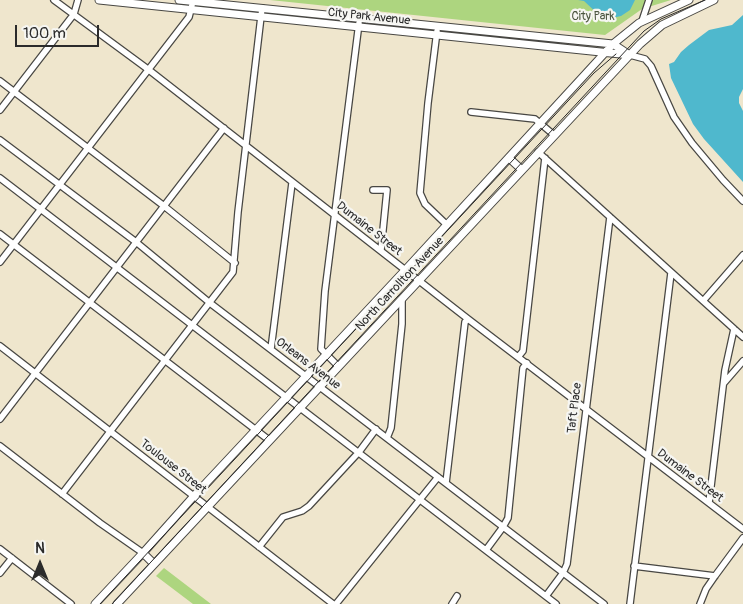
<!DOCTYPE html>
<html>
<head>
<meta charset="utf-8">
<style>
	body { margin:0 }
	#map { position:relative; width:743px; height:604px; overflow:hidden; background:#efe6cd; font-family:Pangolin,sans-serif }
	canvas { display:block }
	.north { position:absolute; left:15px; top:539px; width:50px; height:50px; -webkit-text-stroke:4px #f6f6f2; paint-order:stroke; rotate:0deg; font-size:14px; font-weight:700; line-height:20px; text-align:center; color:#2b2b2b }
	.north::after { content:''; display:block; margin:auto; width:18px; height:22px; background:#2b2b2b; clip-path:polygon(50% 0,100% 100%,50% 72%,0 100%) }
	.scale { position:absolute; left:15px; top:25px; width:84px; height:22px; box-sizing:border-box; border:2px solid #2b2b2b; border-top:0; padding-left:6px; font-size:15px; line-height:18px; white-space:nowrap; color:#2b2b2b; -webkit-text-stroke:4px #f6f6f2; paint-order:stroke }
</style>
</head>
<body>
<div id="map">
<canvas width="743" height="604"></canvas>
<div class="north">N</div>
<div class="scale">100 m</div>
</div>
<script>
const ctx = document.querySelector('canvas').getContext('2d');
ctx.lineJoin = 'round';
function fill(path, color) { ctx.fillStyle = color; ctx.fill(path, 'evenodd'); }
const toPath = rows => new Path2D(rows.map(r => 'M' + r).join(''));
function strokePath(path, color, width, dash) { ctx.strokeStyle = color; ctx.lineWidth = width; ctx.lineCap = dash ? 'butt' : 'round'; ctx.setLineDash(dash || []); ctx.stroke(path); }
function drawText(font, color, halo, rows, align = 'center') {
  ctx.font = font + ' Pangolin,sans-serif'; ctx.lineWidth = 4.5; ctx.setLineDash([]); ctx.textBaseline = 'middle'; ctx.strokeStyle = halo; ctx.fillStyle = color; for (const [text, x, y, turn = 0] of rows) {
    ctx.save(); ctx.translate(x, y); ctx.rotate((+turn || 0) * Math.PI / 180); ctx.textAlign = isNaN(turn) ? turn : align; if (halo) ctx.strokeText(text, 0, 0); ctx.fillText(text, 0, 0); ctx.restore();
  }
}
fill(toPath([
	[270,0,671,0,642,9,605,35],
	[164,568,211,604,193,604,156,576]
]), '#add57f');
fill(toPath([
	[578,0,635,0,630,10,621,16,612,18,600,16,584,1],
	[743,15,743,89,739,97,739,103,743,111,743,182,704,139,693,124,671,78,669,64,674,62,681,52,689,45,709,30,732,25]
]), '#4fb8cd');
const minor = toPath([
	[54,0,149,70,468,319,743,529],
	[642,21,649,0],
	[437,31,428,103,420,193,425,204,447,225],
	[630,55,645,59,651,66,674,117,692,143,723,180,743,201],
	[0,81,164,206,235,263],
	[0,110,74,14,78,0],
	[471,112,535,119,554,135],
	[0,140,136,242,210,303,604,604],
	[538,152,743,337],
	[0,178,556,604],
	[373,190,387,190,381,250],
	[0,234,269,440],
	[0,262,189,17,193,1],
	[703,301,743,255],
	[0,346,333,604],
	[271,349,292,183],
	[518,357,523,351,545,158],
	[338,366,321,349,325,291,359,23],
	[724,383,743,361],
	[0,419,224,128],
	[387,438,391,428,402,324,402,299],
	[0,446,100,523,143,553],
	[446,483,465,322,468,319],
	[62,494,233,272,238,212,262,8],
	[709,503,725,370,734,329],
	[259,547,283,517,302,511,309,506,359,452,376,429],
	[0,549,71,604],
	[486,550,503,527,508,518,523,368,527,363],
	[634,566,715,576],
	[0,573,12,558],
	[546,596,563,573,567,564,610,217],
	[336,604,438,477],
	[452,604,457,596],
	[630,604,671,273],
	[700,604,706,589,715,576,743,538]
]);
const major = toPath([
	[99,0,630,55],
	[179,0,613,44,628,54],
	[509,158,522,170],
	[143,553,154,564],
	[95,604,143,553,193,497,409,266,613,44,639,23,689,0],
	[117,604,640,44,662,25,714,0]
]);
strokePath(minor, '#484743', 8);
strokePath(major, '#484743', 9);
strokePath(minor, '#fff', 5.5);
strokePath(major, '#fff', 7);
strokePath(toPath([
	[100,604,594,73,616,54],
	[112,604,644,31,661,19,705,0]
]), '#2b2b2b', 1);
drawText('12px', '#2b2b2b', '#f6f6f2', [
	["City Park Avenue",369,17,6],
	["Dumaine Street",369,229,38],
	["North Carrollton Avenue",400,284,-47],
	["Orleans Avenue",308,364,37],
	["Taft Place",575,408,-83],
	["Toulouse Street",173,467,38],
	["Dumaine Street",690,476,37]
]);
drawText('12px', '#4c5640', '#f6f6f2', [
	["City Park",593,17]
]);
</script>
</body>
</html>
